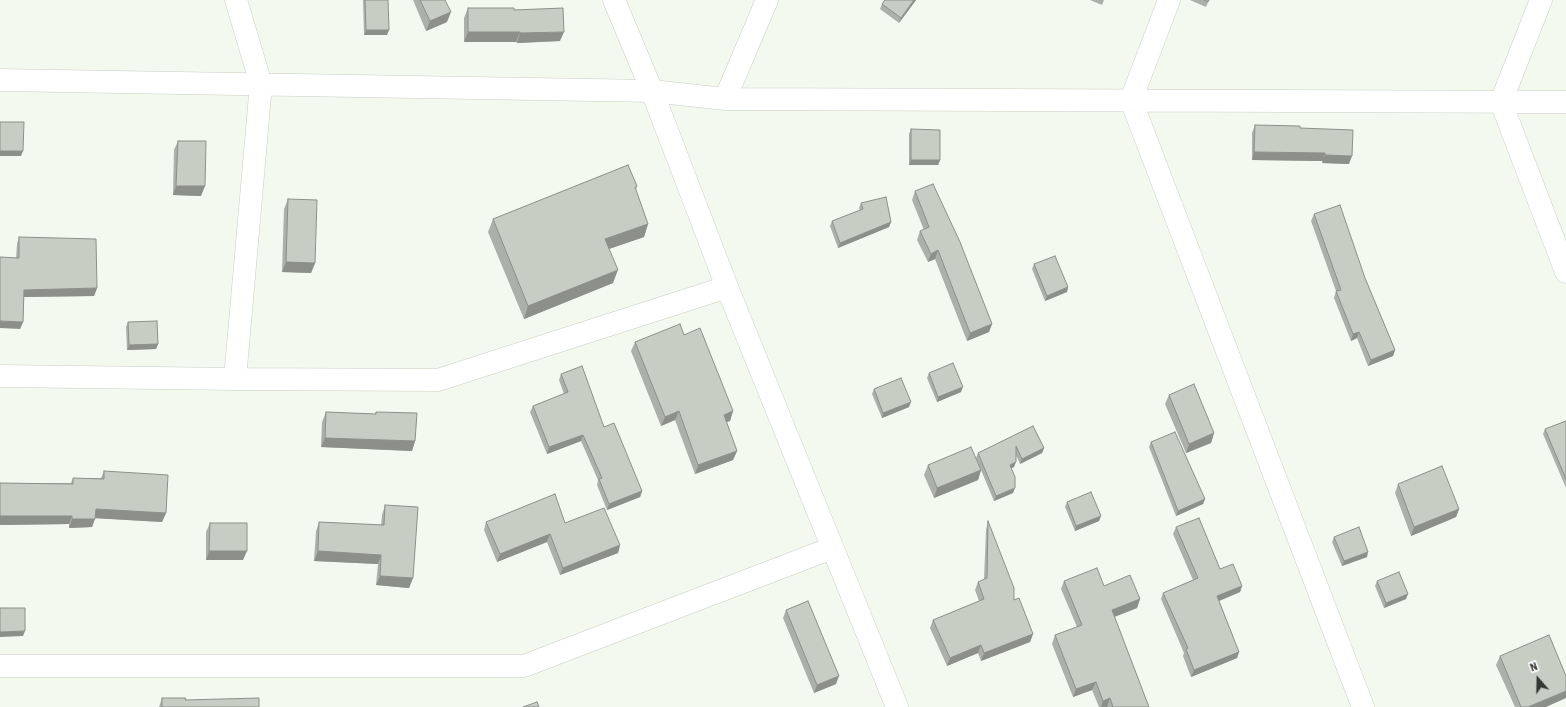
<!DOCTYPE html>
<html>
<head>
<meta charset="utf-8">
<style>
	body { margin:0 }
	#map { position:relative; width:1566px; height:707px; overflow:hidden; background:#f4f9ef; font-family:"Roboto Condensed",sans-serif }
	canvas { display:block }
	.north { position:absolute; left:1518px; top:659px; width:40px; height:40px; -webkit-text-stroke:3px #fff; paint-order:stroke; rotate:340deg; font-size:11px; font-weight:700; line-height:16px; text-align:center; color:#353733 }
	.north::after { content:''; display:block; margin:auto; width:14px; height:18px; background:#353733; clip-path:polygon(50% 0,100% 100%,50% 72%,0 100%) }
</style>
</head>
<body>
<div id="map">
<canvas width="1566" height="707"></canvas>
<div class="north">N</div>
</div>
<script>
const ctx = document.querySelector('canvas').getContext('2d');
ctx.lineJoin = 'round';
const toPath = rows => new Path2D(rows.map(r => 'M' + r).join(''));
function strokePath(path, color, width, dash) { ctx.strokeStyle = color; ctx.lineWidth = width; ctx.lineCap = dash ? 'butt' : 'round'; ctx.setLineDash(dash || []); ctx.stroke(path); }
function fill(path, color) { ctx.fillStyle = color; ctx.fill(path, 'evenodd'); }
const minor = toPath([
	[1169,0,1131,100,1363,707],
	[1541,0,1501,102,1566,272],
	[0,80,652,91,725,99,1566,102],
	[725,99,767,0],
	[0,376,235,379,438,380,727,287],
	[235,379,261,84,236,0],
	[0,666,524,666,832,548]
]);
const major = toPath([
	[614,0,652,91,727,287,897,707]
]);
strokePath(minor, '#c9cec4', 23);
strokePath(major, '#c9cec4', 23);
strokePath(minor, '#fff', 22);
strokePath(major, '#fff', 22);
fill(toPath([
	[363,0,388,0,387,35,364,35],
	[413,0,445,0,447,22,426,31],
	[885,0,916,0,899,23,880,9,882,4],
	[1090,0,1104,0,1102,5],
	[1190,0,1209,0,1206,7],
	[468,8,514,10,560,41,517,43,516,42,464,42,464,18],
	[1255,125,1300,128,1349,164,1322,163,1323,161,1252,160,1252,133],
	[911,129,940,160,938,165,909,165,909,134],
	[178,141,201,196,173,195,174,150],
	[637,186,636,190,648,224,644,237,609,249,613,283,524,319,488,232,493,219],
	[915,191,992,324,989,332,967,341,935,259,928,262,917,240,920,231,924,230,912,200],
	[288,199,315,263,311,273,282,272,284,209],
	[861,203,891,222,889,227,838,248,830,226,832,221,860,210,859,208],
	[1314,214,1365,278,1395,350,1393,356,1368,366,1357,338,1351,341,1334,298,1336,291,1311,221],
	[19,237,97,288,94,296,24,297,23,322,20,329,16,258,17,244],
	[1034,264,1068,287,1067,292,1045,301,1032,269],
	[128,322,158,344,156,349,127,350,126,327],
	[684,335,733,411,730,421,726,422,737,451,733,460,695,474,675,420,661,426,631,351,635,342],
	[929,373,961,392,937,402,927,378],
	[561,374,604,427,642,491,640,497,607,510,597,485,598,480,581,441,547,454,530,412,533,406,564,394,559,380],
	[874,389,909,407,882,418,872,394],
	[1169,395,1214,433,1211,443,1186,453,1165,404],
	[326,412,375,414,376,412,415,441,412,451,321,447,322,422],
	[1566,421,1566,488,1543,434,1545,429],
	[1033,426,1044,448,1042,453,1020,464,1016,455,1014,467,1011,468,1013,493,994,501,976,458,978,453],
	[1151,442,1205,499,1203,504,1176,516,1149,447],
	[928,465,981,470,978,480,934,498,924,475],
	[104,471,166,513,162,522,95,518,92,527,69,528,69,524,0,525,0,483,71,483,73,478,101,478],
	[1398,484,1459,509,1456,517,1411,536,1395,493],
	[1067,502,1101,516,1099,521,1075,531,1065,507],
	[385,505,413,578,409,588,376,585,378,564,314,561,316,531,319,522,381,525,382,515],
	[988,521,1014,600,1033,634,1030,642,981,661,978,653,947,666,930,628,933,620,979,601,975,590,978,582,984,579,986,530],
	[486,522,565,523,620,545,618,553,560,575,547,542,497,562,484,530],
	[210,523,243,560,206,560,206,532],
	[1176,527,1220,569,1242,586,1240,592,1219,601,1239,652,1237,658,1191,677,1183,656,1184,653,1161,599,1163,593,1193,580,1173,534],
	[1334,537,1367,557,1342,566,1332,542],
	[1064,581,1104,586,1140,599,1137,608,1114,617,1149,707,1099,707,1092,690,1073,697,1052,644,1055,635,1077,627,1061,589],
	[1377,581,1406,599,1384,608,1375,586],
	[786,610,836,684,814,693,783,618],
	[1500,656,1546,707,1515,707,1496,665],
	[162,698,185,700,259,707,159,707]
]), '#acb0a8');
fill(toPath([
	[914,0,916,0,899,23,901,18],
	[451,12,447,22,426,31,430,21],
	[366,30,389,30,387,35,364,35],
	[468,32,520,32,516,42,464,42],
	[564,32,560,41,517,43,520,33],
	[0,151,23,151,21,156,0,156],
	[1254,152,1325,153,1323,161,1252,160],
	[1325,155,1352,156,1349,164,1322,163],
	[911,160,940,160,938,165,909,165],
	[176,186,205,186,201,196,173,195],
	[891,222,889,227,838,248,840,243],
	[648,224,644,237,600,252,605,239],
	[938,250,935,259,928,262,931,254],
	[286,262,315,263,311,273,282,272],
	[618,270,613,283,524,319,528,306],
	[1068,287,1067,292,1045,301,1047,296],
	[97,288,94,296,21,297,24,290],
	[0,321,23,322,20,329,0,328],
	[992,324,989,332,967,341,970,333],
	[1359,332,1357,338,1351,341,1353,334],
	[158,344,156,349,127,350,129,345],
	[1395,350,1393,356,1368,366,1371,360],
	[963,387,961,392,937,402,938,397],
	[911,402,909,407,882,418,883,413],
	[679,411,675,420,661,426,665,417],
	[733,411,730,421,721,424,724,415],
	[1214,433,1211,443,1186,453,1189,444],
	[583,435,581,441,547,454,549,447],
	[325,438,415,441,412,451,321,447],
	[1044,448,1042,453,1020,464,1022,459],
	[737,451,733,460,695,474,698,465],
	[1016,462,1014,467,1008,470,1010,465],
	[981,470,978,480,934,498,937,488],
	[1015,488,1013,493,994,501,996,496],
	[642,491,640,497,607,510,609,504],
	[1205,499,1203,504,1176,516,1178,511],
	[96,509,166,513,162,522,92,518],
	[1459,509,1456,517,1411,536,1414,527],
	[0,516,72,516,69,524,0,525],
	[1101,516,1099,521,1075,531,1076,526],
	[72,519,95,519,92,527,69,528],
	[550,534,547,542,497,562,500,554],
	[620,545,618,553,560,575,563,568],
	[209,551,247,551,243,560,206,560],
	[318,551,381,555,378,564,314,561],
	[1368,552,1367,557,1342,566,1344,561],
	[380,576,413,578,409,588,376,585],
	[1242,586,1240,592,1214,603,1217,596],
	[1408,594,1406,599,1384,608,1386,603],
	[1140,599,1137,608,1109,619,1112,610],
	[25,631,23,636,0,637,0,632],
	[1033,634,1030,642,981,661,984,653],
	[981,645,978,653,947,666,950,658],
	[1239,652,1237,658,1191,677,1194,670],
	[839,676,836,684,814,693,817,685],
	[1096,682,1092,690,1073,697,1076,689],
	[1566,691,1566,698,1546,707,1528,707],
	[1110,698,1107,707,1101,707,1103,701]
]), '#8c9088');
const building = toPath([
	[365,0,388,0,389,30,366,30,365,0],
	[420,0,445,0,451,12,430,21,420,0],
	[885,0,914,0,901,18,882,4,885,0],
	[1204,0,1209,0,1208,2,1204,0],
	[468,8,514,8,514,10,563,8,564,32,520,33,520,32,468,32,468,8],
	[0,122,24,122,23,151,0,151,0,122],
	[1255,125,1300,126,1300,128,1353,130,1352,156,1325,155,1325,153,1254,152,1255,125],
	[911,129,940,130,940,160,911,160,911,129],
	[178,141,206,141,205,186,176,186,178,141],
	[628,165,637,186,635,187,648,224,605,239,618,270,528,306,493,219,628,165],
	[933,184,960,242,992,324,970,333,938,250,931,254,920,231,929,227,915,191,933,184],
	[886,197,891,222,840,243,832,221,863,209,861,203,886,197],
	[288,199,317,200,315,263,286,262,288,199],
	[1340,205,1365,278,1395,350,1371,360,1359,332,1353,334,1336,291,1341,290,1314,214,1340,205],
	[19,237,96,239,97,288,24,290,23,322,0,321,0,257,19,258,19,237],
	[1055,256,1068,287,1047,296,1034,264,1055,256],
	[157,321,158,344,129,345,128,322,157,321],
	[680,324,684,335,700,328,733,411,724,415,737,451,698,465,679,411,665,417,635,342,680,324],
	[953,363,963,387,938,397,929,373,953,363],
	[582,366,604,427,614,423,642,491,609,504,599,479,602,478,583,435,549,447,533,406,568,392,561,374,582,366],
	[901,378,911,402,883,413,874,389,901,378],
	[1194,384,1214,433,1189,444,1169,395,1194,384],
	[326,412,376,414,376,412,417,413,415,441,325,438,326,412],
	[1566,421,1566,479,1545,429,1566,421],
	[1033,426,1044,448,1022,459,1016,446,1016,462,1010,465,1015,477,1015,488,996,496,978,453,1033,426],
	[1175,432,1205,499,1178,511,1151,442,1175,432],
	[971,447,981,470,937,488,928,465,971,447],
	[1442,466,1459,509,1414,527,1398,484,1442,466],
	[104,471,168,475,166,513,96,509,95,519,72,519,72,516,0,516,0,483,73,484,73,478,104,479,104,471],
	[1091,492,1101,516,1076,526,1067,502,1091,492],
	[555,494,565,523,604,508,620,545,563,568,550,534,500,554,486,522,555,494],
	[385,505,418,507,413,578,380,576,381,555,318,551,319,522,384,525,385,505],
	[1199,518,1220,569,1233,564,1242,586,1217,596,1239,652,1194,670,1186,649,1188,648,1163,593,1198,578,1176,527,1199,518],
	[988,521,1014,588,1014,600,1019,598,1033,634,984,653,981,645,950,658,933,620,984,599,978,582,987,578,988,521],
	[210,523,247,523,247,551,209,551,210,523],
	[1359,527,1368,552,1344,561,1334,537,1359,527],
	[1097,568,1104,586,1130,575,1140,599,1112,610,1149,707,1113,707,1110,698,1103,701,1096,682,1076,689,1055,635,1082,625,1064,581,1097,568],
	[1399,572,1408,594,1386,603,1377,581,1399,572],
	[808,601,839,676,817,685,786,610,808,601],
	[0,608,25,608,25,631,0,632,0,608],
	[1549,635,1566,676,1566,691,1528,707,1521,707,1500,656,1549,635],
	[162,698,186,698,185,700,259,698,259,707,162,707,162,698],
	[537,702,539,707,523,707,537,702]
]);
fill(building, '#c8cdc3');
strokePath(building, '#8c9088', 1);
</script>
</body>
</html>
